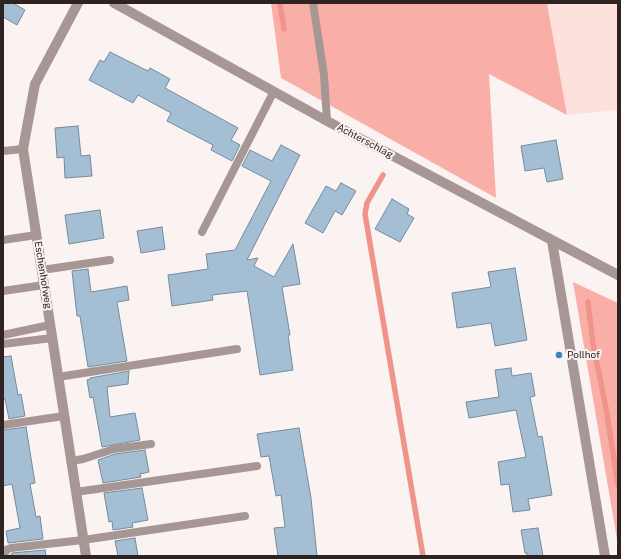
<!DOCTYPE html>
<html>
<head>
<meta charset="utf-8">
<style>
	body { margin:0 }
	#map { position:relative; width:621px; height:559px; overflow:hidden; background:#faf3f2; font-family:"Public Sans",sans-serif }
	canvas { display:block }
	.frame { position:absolute; inset:0; border:4px solid #2f2321; pointer-events:none }
</style>
</head>
<body>
<div id="map">
<canvas width="621" height="559"></canvas>
<div class="frame"></div>
</div>
<script>
const ctx = document.querySelector('canvas').getContext('2d');
ctx.lineJoin = 'round';
function fill(path, color) { ctx.fillStyle = color; ctx.fill(path, 'evenodd'); }
const toPath = rows => new Path2D(rows.map(r => 'M' + r).join(''));
function strokePath(path, color, width, dash) { ctx.strokeStyle = color; ctx.lineWidth = width; ctx.lineCap = dash ? 'butt' : 'round'; ctx.setLineDash(dash || []); ctx.stroke(path); }
function drawText(font, color, halo, rows, align = 'center') {
  ctx.font = font + ' "Public Sans",sans-serif'; ctx.lineWidth = 4; ctx.setLineDash([]); ctx.textBaseline = 'middle'; ctx.strokeStyle = halo; ctx.fillStyle = color; for (const [text, x, y, turn = 0] of rows) {
    ctx.save(); ctx.translate(x, y); ctx.rotate((+turn || 0) * Math.PI / 180); ctx.textAlign = isNaN(turn) ? turn : align; if (halo) ctx.strokeText(text, 0, 0); ctx.fillText(text, 0, 0); ctx.restore();
  }
}
fill(toPath([
	[547,3,618,3,618,110,567,115]
]), '#fce1dd');
fill(toPath([
	[271,3,547,3,567,115,489,74,496,198,281,78],
	[573,282,618,303,618,545]
]), '#f9afa7');
strokePath(toPath([
	[280,3,284,29],
	[383,175,367,203,365,214,423,556],
	[588,302,593,344,606,408,618,485]
]), '#f0948b', 5.5);
const building = toPath([
	[3,3,13,3,25,10,17,25,3,17,3,3],
	[110,52,148,71,150,68,170,79,165,88,238,128,231,140,240,145,232,161,211,150,213,145,167,121,171,113,138,95,133,103,89,80,100,60,104,62,110,52],
	[78,126,81,156,90,155,92,176,65,178,64,157,57,158,55,128,78,126],
	[556,140,563,179,547,182,544,168,525,171,521,146,556,140],
	[281,145,300,155,247,260,258,258,254,266,274,277,293,244,300,284,282,287,290,335,288,335,293,370,260,375,247,291,212,295,213,300,172,306,168,275,208,269,206,254,235,250,271,181,242,166,250,150,272,161,281,145],
	[341,183,356,191,342,215,335,211,323,233,305,223,326,186,336,191,341,183],
	[392,199,409,209,407,214,414,218,400,242,375,229,392,199],
	[100,210,104,238,69,244,65,215,100,210],
	[162,227,165,249,141,253,137,231,162,227],
	[515,268,527,340,495,346,491,323,457,328,452,293,491,287,488,272,515,268],
	[88,269,91,292,127,286,129,300,117,302,127,361,88,367,80,316,77,316,72,271,88,269],
	[11,356,18,395,21,394,25,416,9,419,5,399,3,399,3,357,11,356],
	[511,368,512,376,531,373,535,396,530,397,538,437,542,436,552,495,528,499,530,510,513,512,509,484,501,485,498,462,526,457,516,410,469,418,466,402,499,397,495,370,511,368],
	[129,371,128,384,107,387,110,417,135,413,140,440,102,447,93,397,90,398,87,380,90,379,90,378,129,371],
	[26,427,35,483,30,484,36,517,40,516,43,539,8,543,6,531,20,528,12,484,3,486,3,430,26,427],
	[299,428,311,498,317,556,278,556,274,528,285,527,281,495,276,496,269,456,261,457,257,434,299,428],
	[145,450,149,472,140,474,141,477,103,483,98,460,115,454,145,450],
	[142,488,148,520,132,523,133,527,113,530,112,521,109,522,104,493,142,488],
	[538,528,543,556,527,556,527,553,525,553,521,530,538,528],
	[135,538,138,556,118,556,115,541,135,538],
	[45,550,46,556,10,556,12,553,45,550]
]);
fill(building, '#a4bed3');
strokePath(building, '#738b9e', 1);
strokePath(toPath([
	[313,3,324,75,327,121],
	[3,151,23,149],
	[202,232,274,91],
	[3,240,36,235],
	[42,270,110,260],
	[3,291,44,285],
	[3,335,50,325],
	[3,344,52,338],
	[58,377,237,349],
	[3,425,64,416],
	[71,461,83,459,114,449,151,444],
	[76,492,257,466],
	[4,556,6,550,11,548,83,540,245,516]
]), '#a69795', 8);
strokePath(toPath([
	[78,3,35,84,23,149,86,556],
	[114,3,327,121,618,275],
	[552,241,605,556]
]), '#a69795', 10);
for (const [x, y, r, color] of [
	[559,355,4,"#3b86b9"]
]) { const dot = new Path2D(); dot.arc(x, y, r, 0, 2 * Math.PI); ctx.fillStyle = color; ctx.fill(dot); strokePath(dot, '#faf3f2', 1.5); }
drawText('10px', '#2f2321', '#faf3f2', [
	["Achterschlag",365,141,28],
	["Eschenhofweg",43,275,81]
]);
drawText('10px', '#2f2321', '#faf3f2', [
	["Pollhof",567,355]
], 'left');
</script>
</body>
</html>
